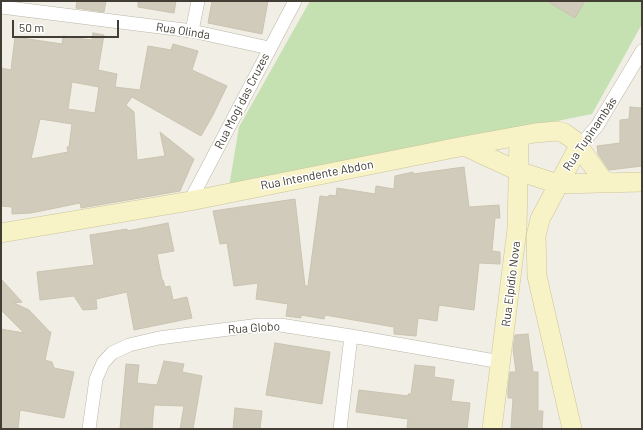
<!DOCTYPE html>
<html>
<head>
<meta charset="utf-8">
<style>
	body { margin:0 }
	#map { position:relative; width:643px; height:430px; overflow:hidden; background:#f0eee5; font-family:Barlow,sans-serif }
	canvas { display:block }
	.frame { position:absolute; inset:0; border:2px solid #423e35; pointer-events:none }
	.scale { position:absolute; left:12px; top:20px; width:107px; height:18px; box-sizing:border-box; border:2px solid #423e35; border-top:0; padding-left:5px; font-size:12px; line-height:14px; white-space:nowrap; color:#423e35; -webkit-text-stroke:3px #fff; paint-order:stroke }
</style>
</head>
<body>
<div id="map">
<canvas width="643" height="430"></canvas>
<div class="frame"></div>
<div class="scale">50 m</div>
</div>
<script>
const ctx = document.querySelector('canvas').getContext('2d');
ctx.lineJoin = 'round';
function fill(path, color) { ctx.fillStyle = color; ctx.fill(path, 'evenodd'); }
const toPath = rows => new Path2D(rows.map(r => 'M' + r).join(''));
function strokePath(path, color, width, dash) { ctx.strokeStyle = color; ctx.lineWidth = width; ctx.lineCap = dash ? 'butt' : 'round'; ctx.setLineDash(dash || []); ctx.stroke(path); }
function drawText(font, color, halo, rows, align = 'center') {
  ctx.font = font + ' Barlow,sans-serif'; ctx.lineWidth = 3; ctx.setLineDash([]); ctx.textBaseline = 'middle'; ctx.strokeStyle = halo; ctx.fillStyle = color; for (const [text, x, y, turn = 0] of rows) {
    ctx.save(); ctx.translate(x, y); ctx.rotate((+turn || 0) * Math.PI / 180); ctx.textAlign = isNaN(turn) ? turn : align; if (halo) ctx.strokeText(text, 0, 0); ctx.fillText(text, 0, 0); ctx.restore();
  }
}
fill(toPath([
	[310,1,642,1,642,24,592,114,229,187,239,127]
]), '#c5e0b1');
const building = toPath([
	[77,1,106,1,104,12,76,8,77,1],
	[138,1,176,1,174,13,138,7,138,1],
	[212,1,268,1,262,34,208,23,212,1],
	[547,1,585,1,575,18,547,1],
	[93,33,104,35,98,70,117,74,115,87,140,90,148,46,171,50,173,44,198,51,192,70,227,86,213,115,201,136,132,97,126,105,134,112,137,160,165,156,160,132,194,159,180,191,81,208,80,203,31,213,12,214,12,207,1,206,1,68,11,70,15,37,62,44,63,36,92,40,93,33],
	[72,82,99,87,95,113,68,109,72,82],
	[40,119,72,124,69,147,67,147,68,152,31,159,40,119],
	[630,107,642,108,642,166,609,170,598,154,597,146,620,143,620,120,629,119,630,107],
	[464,167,469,207,499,205,500,218,495,218,492,251,500,252,500,264,479,263,474,310,439,305,437,321,418,318,416,336,394,334,394,327,325,315,324,319,301,315,301,318,286,316,288,304,256,299,258,283,234,286,227,243,220,244,213,211,295,199,305,286,308,286,320,196,329,197,329,195,336,196,337,188,375,194,376,186,394,189,395,176,413,172,413,174,464,167],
	[168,223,174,251,157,254,162,280,163,280,165,287,170,286,173,300,187,297,192,318,134,330,127,292,96,299,97,309,83,310,74,296,40,300,37,272,94,265,90,235,127,229,127,231,168,223],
	[1,279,22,302,14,303,29,310,49,331,48,332,51,332,45,360,52,362,54,368,74,372,64,418,20,410,18,429,1,429,1,329,24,333,1,310,1,279],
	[528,334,533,372,538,372,538,411,543,411,542,429,511,428,513,398,508,398,508,389,510,372,516,372,513,349,515,335,528,334],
	[275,343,330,352,322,404,266,395,275,343],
	[164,361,184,364,182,372,202,376,193,429,180,429,184,406,154,405,152,429,120,429,126,364,139,365,137,383,157,385,164,361],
	[415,365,435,367,434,377,454,380,451,401,470,403,467,429,407,429,408,419,356,412,359,390,408,396,408,394,411,394,415,365],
	[235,408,262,411,260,429,233,429,235,408]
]);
fill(building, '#d0cbbb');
strokePath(building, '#cac3b0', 1);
const street = toPath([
	[1,7,192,31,269,48],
	[192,31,198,1],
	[578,148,597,126,642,51],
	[190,201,295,1],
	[89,429,96,379,103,363,112,353,129,345,159,338,260,325,280,325,351,336,501,362],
	[340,429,351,336]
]);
const secondary = toPath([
	[464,146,518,171,558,184,642,182],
	[1,233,190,201,464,146,535,133,557,131,564,133,574,140,603,180,611,183],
	[492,429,517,229,519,137],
	[572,429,537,276,536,236,540,219,578,148]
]);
strokePath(street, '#bab7a8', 14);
strokePath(secondary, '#cbc499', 20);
strokePath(street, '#fff', 13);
strokePath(secondary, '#f8f3c7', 19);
drawText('12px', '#423e35', '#fff', [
	["Rua Olinda",183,31,9],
	["Rua Mogi das Cruzes",242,101,-63],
	["Rua Tupinambás",590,134,-56],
	["Rua Intendente Abdon",317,175,-11],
	["Rua Elpídio Nova",511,284,-83],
	["Rua Globo",254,328,-4]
]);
</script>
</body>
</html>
